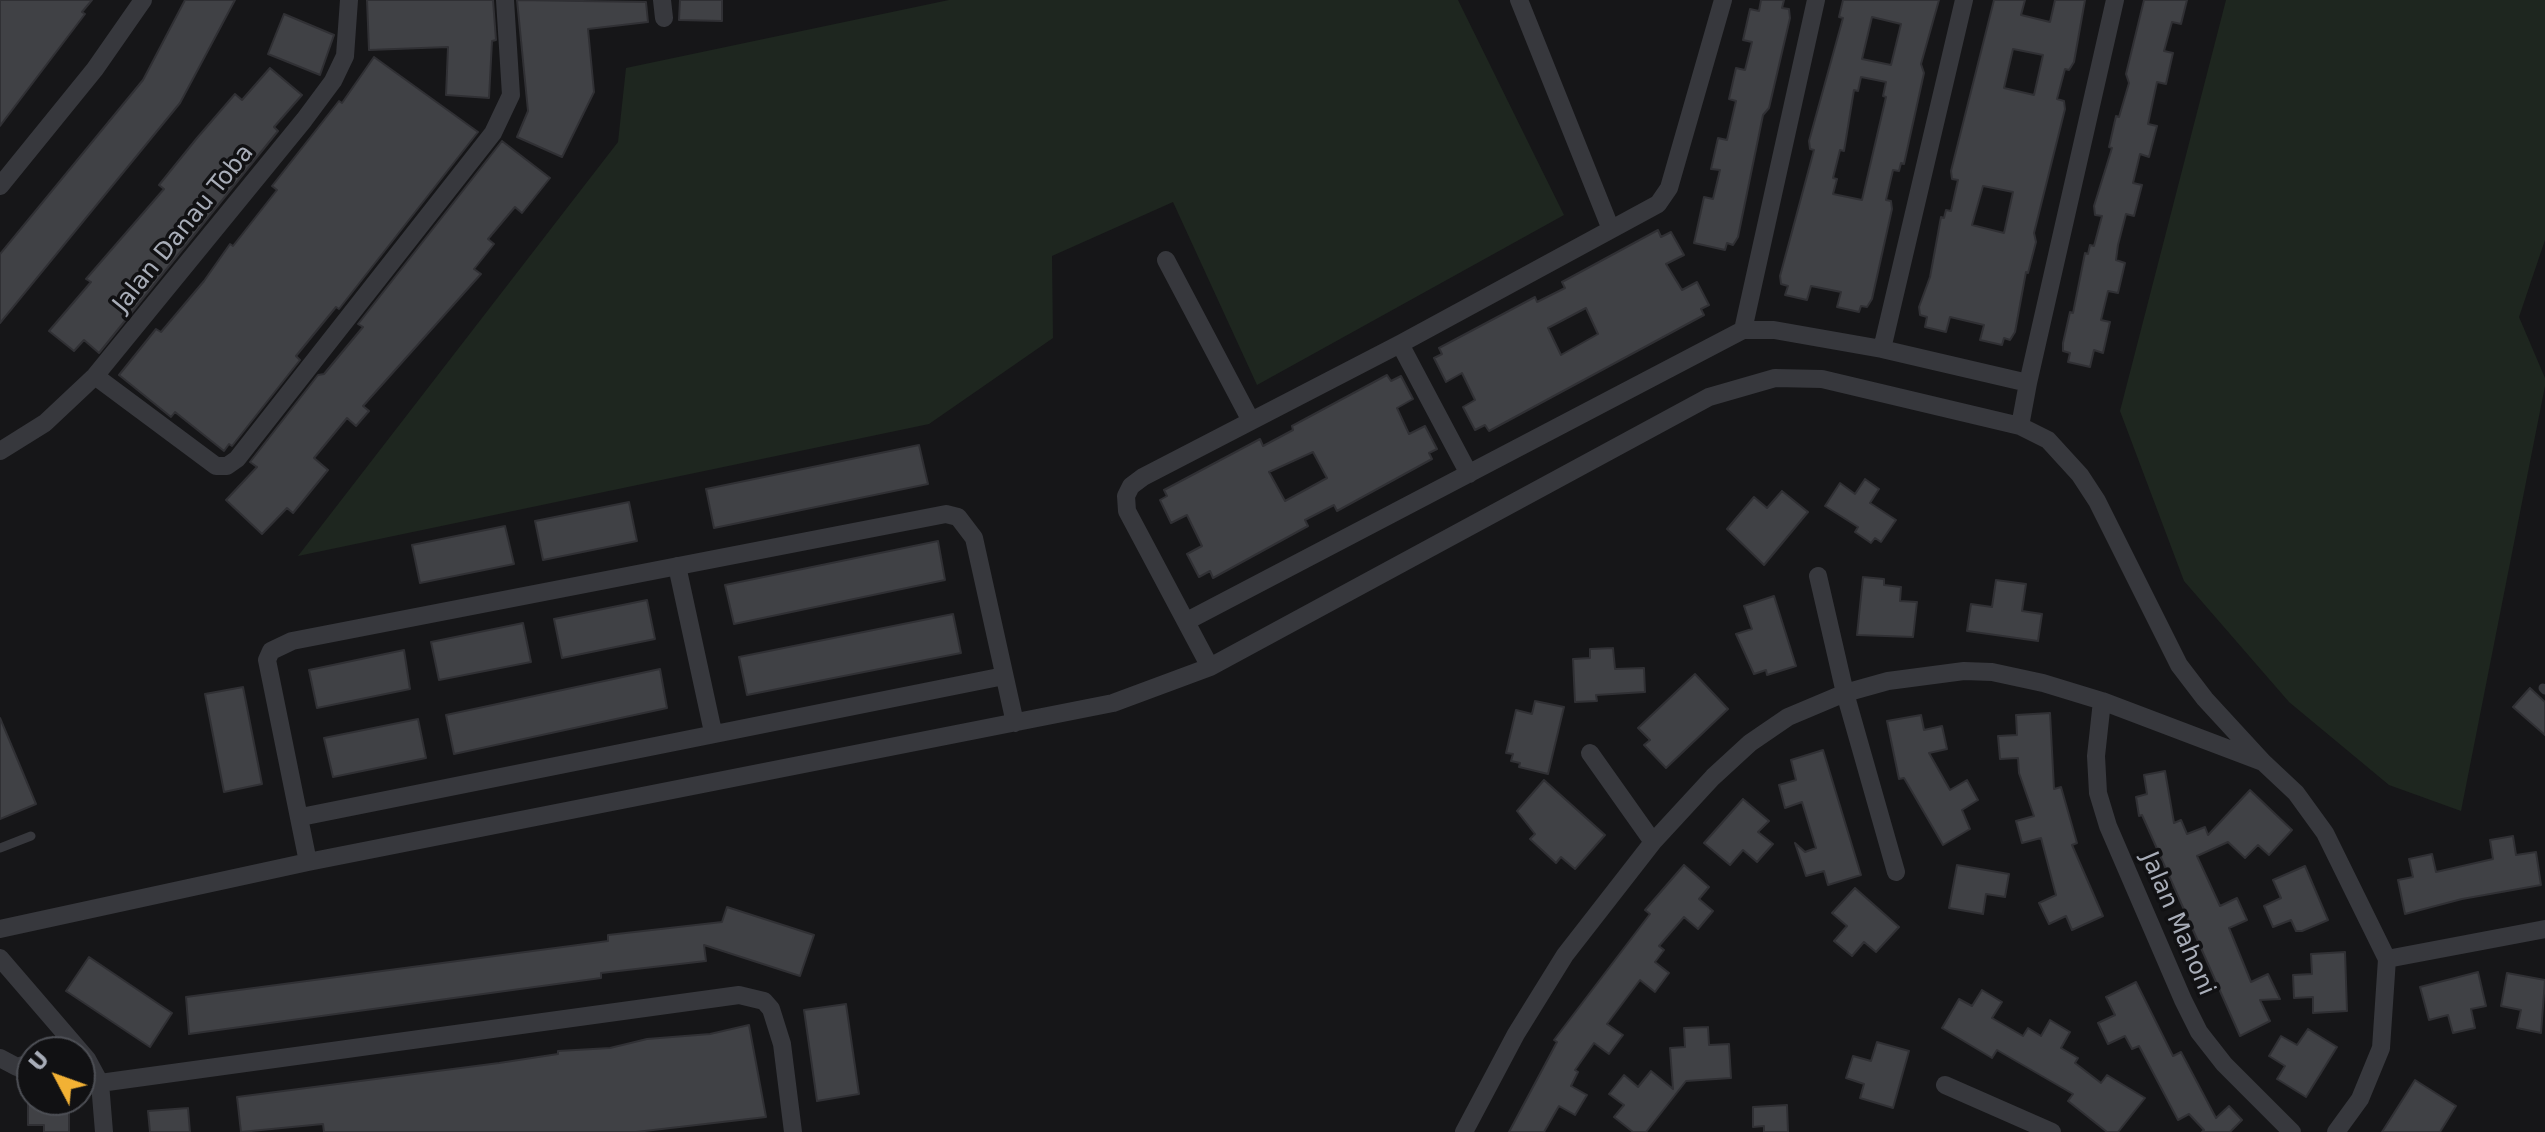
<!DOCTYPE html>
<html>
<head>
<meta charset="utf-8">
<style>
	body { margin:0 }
	#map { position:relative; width:2545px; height:1132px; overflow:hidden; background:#161618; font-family:"DejaVu Sans",sans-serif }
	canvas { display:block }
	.north { position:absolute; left:16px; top:1036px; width:80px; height:80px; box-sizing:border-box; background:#111113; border:2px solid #4d4f55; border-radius:50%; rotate:311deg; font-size:22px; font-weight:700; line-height:32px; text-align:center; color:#a8adb8 }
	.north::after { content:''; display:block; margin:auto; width:28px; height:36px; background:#f2b134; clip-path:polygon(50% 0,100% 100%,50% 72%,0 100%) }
</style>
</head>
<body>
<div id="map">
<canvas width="2545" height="1132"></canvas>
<div class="north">U</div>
</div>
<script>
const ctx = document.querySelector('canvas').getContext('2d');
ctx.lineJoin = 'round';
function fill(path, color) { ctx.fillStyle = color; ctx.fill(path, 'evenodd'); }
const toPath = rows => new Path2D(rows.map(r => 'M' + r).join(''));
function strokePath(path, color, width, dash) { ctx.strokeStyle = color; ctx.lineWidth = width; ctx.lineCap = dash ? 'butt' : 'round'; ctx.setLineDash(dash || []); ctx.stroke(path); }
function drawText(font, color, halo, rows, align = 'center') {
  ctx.font = font + ' "DejaVu Sans",sans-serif'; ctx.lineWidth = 7; ctx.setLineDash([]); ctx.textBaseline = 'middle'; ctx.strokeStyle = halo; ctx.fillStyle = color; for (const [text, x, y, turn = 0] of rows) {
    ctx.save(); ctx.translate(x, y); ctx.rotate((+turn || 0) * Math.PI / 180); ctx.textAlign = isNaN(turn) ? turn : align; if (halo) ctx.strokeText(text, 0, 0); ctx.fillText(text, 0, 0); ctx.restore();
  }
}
fill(toPath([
	[949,0,1458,0,1564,215,1257,385,1173,202,1052,256,1053,338,929,424,298,556,618,142,626,68],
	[2226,0,2545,0,2545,240,2519,317,2545,378,2545,386,2461,811,2389,785,2289,702,2184,581,2120,411]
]), '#1e261f');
const building = toPath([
	[0,0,92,0,82,12,85,14,0,126,0,0],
	[185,0,235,0,180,103,0,323,0,254,143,80,185,0],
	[367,0,493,0,496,40,492,41,489,98,446,95,448,47,369,50,367,0],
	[517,0,646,2,648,22,588,29,594,92,562,157,517,137,528,111,517,0],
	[680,0,722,0,722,21,679,20,680,0],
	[1761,0,1784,0,1782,8,1789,9,1790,18,1769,108,1763,115,1738,237,1733,245,1727,243,1725,250,1694,243,1704,197,1713,199,1720,170,1711,169,1718,138,1727,140,1736,101,1729,99,1736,68,1745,70,1752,42,1743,40,1750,9,1759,11,1761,0],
	[1843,0,1939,0,1921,64,1924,73,1904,164,1901,163,1899,171,1893,170,1886,200,1891,201,1892,209,1872,299,1867,307,1861,306,1859,312,1837,307,1841,292,1811,286,1807,300,1785,295,1788,286,1781,284,1780,276,1814,150,1810,149,1809,141,1843,18,1839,17,1843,0],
	[1872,17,1901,24,1891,65,1862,59,1872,17],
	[1861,77,1886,82,1883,96,1886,97,1862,200,1833,194,1837,179,1833,178,1840,150,1844,151,1854,90,1858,91,1861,77],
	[1994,0,2025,0,2021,15,2050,22,2055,0,2085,0,2074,62,2069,70,2065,69,2057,99,2064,101,2065,109,2034,233,2036,242,2028,273,2026,272,2015,332,2010,340,2004,338,2002,345,1980,340,1984,325,1950,317,1946,332,1925,327,1927,317,1920,315,1919,307,1930,277,1941,217,1944,218,1946,210,1951,211,1958,180,1952,179,1951,171,1994,0],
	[2013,49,2043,55,2034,95,2004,88,2013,49],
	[1983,186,2013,192,2004,233,1972,225,1983,186],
	[2144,0,2187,0,2181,24,2172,22,2164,51,2173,53,2166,84,2157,82,2148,124,2157,126,2149,157,2140,154,2133,183,2142,185,2134,216,2126,214,2118,245,2116,260,2125,263,2118,293,2108,291,2101,320,2110,322,2103,353,2094,350,2090,367,2068,362,2070,353,2063,351,2063,343,2070,312,2073,313,2085,253,2088,254,2090,245,2094,246,2102,216,2095,215,2094,206,2112,148,2109,147,2116,116,2119,117,2129,83,2126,74,2144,0],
	[284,14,334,35,320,75,268,54,284,14],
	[374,57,478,132,339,309,336,307,296,356,300,360,232,446,229,444,224,451,175,412,171,417,119,375,156,329,161,332,204,281,230,244,233,246,277,190,272,186,339,101,342,103,374,57],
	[270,68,302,95,274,127,278,131,99,353,84,340,74,351,49,331,91,282,86,279,164,189,159,185,197,138,235,94,242,100,270,68],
	[502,141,550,178,522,213,515,207,488,239,494,244,474,269,481,274,363,406,369,411,356,426,347,418,314,458,328,470,293,513,287,508,262,534,226,500,257,467,250,462,318,375,324,374,363,327,358,324,502,141],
	[1658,230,1661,237,1671,232,1684,255,1666,264,1682,290,1697,282,1709,305,1701,309,1704,315,1489,431,1485,425,1475,430,1463,407,1475,400,1462,373,1446,382,1434,358,1442,354,1439,348,1535,297,1537,302,1565,288,1562,282,1658,230],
	[1586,308,1598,334,1561,355,1548,328,1586,308],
	[1387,375,1391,381,1401,376,1413,399,1397,408,1409,434,1425,426,1437,449,1429,453,1432,459,1337,511,1334,505,1305,520,1308,526,1213,578,1210,571,1199,577,1187,554,1202,546,1187,515,1171,523,1160,500,1167,496,1164,490,1260,439,1263,446,1293,430,1292,426,1387,375],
	[1313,452,1327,478,1285,501,1269,472,1313,452],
	[919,445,928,484,714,528,706,489,919,445],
	[1865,479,1879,489,1870,503,1896,520,1881,542,1875,538,1871,543,1855,532,1858,527,1825,506,1840,483,1855,494,1865,479],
	[1782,491,1808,512,1764,565,1727,529,1754,497,1767,508,1782,491],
	[629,502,637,541,543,560,535,521,629,502],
	[505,526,514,564,420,583,412,545,505,526],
	[938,541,945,580,734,624,725,585,938,541],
	[1863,577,1884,579,1884,585,1901,587,1900,601,1917,602,1913,637,1857,635,1863,577],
	[1996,580,2026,584,2022,611,2042,614,2038,641,1967,631,1971,604,1992,607,1996,580],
	[1774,596,1796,666,1767,675,1766,670,1754,674,1736,634,1752,629,1744,606,1774,596],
	[647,600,655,639,562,658,554,619,647,600],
	[953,614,961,653,747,695,739,657,953,614],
	[523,623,531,662,439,680,431,642,523,623],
	[1613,648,1615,669,1644,668,1645,692,1596,695,1597,701,1575,702,1573,659,1590,658,1590,649,1613,648],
	[404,650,410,689,317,708,309,670,404,650],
	[660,669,667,708,454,754,446,715,660,669],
	[1695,674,1728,709,1666,768,1644,745,1650,740,1638,728,1695,674],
	[243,687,262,784,224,792,205,694,243,687],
	[2530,688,2545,702,2545,735,2513,707,2530,688],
	[1535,701,1564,707,1548,774,1519,767,1520,763,1511,761,1513,754,1506,753,1516,710,1532,714,1535,701],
	[2050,713,2054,789,2061,787,2077,843,2072,845,2103,916,2072,930,2066,916,2049,924,2039,903,2056,895,2041,838,2022,843,2016,821,2034,816,2019,773,2018,758,2000,759,1998,736,2017,735,2016,715,2050,713],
	[1921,715,1924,730,1942,726,1947,749,1929,753,1950,790,1967,780,1978,800,1962,810,1970,829,1943,845,1904,778,1899,779,1887,721,1921,715],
	[0,718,36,804,0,819,0,718],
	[418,719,426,758,333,777,324,738,418,719],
	[1823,750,1861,875,1828,885,1824,871,1806,876,1795,843,1805,852,1816,848,1802,802,1785,808,1779,785,1796,780,1791,760,1823,750],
	[2165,771,2174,823,2181,820,2187,834,2205,827,2208,835,2250,790,2292,830,2269,855,2258,845,2245,858,2228,842,2197,856,2220,906,2237,898,2247,920,2229,928,2251,982,2268,974,2280,999,2260,1000,2270,1021,2240,1036,2142,815,2139,816,2136,797,2147,794,2144,775,2165,771],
	[1544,780,1605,835,1575,869,1561,857,1556,863,1530,839,1535,834,1517,811,1544,780],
	[1743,799,1769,821,1758,832,1773,844,1757,862,1743,850,1730,865,1704,843,1743,799],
	[2513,836,2516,855,2536,852,2541,885,2462,899,2405,914,2398,880,2413,877,2409,859,2432,854,2436,872,2493,859,2490,840,2513,836],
	[1684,865,1709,887,1699,899,1713,911,1698,929,1684,917,1659,946,1664,950,1655,962,1669,973,1655,992,1640,980,1607,1024,1623,1035,1609,1054,1594,1043,1575,1070,1578,1072,1571,1086,1587,1095,1575,1115,1559,1106,1544,1132,1509,1132,1557,1042,1554,1040,1650,914,1645,910,1684,865],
	[1957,865,2009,874,2005,897,1986,894,1983,914,1949,908,1957,865],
	[2305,866,2328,920,2302,931,2296,931,2291,920,2273,927,2264,906,2281,898,2273,880,2305,866],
	[1855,888,1899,927,1876,952,1864,942,1852,956,1834,941,1847,926,1832,913,1855,888],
	[727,907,814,935,800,976,704,945,706,961,601,973,601,978,189,1034,186,997,608,941,608,935,722,922,727,907],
	[2345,952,2347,1011,2313,1013,2313,997,2294,998,2293,975,2312,974,2311,954,2345,952],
	[89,957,172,1013,150,1047,66,991,89,957],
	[2478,972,2486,1006,2471,1009,2475,1028,2453,1033,2448,1015,2429,1020,2420,987,2478,972],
	[2507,973,2545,980,2541,1033,2517,1028,2521,1010,2501,1006,2507,973],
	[2136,982,2173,1056,2181,1052,2216,1118,2229,1106,2242,1120,2230,1132,2202,1132,2204,1130,2189,1114,2178,1120,2139,1046,2132,1049,2125,1036,2108,1044,2098,1023,2115,1015,2106,997,2136,982],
	[1982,990,2002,1002,1992,1018,2023,1036,2028,1028,2041,1036,2050,1020,2070,1032,2061,1048,2078,1058,2075,1063,2101,1083,2107,1075,2145,1098,2118,1132,2107,1132,2068,1101,2073,1094,1997,1050,1992,1058,1942,1028,1959,999,1972,1006,1982,990],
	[846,1004,859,1094,817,1101,804,1010,846,1004],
	[749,1025,766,1117,636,1132,324,1132,323,1124,241,1132,237,1097,499,1063,558,1054,558,1051,610,1048,647,1039,710,1034,749,1025],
	[1708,1027,1709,1045,1729,1044,1731,1078,1686,1081,1646,1132,1633,1132,1614,1117,1624,1105,1609,1094,1624,1075,1638,1087,1651,1071,1673,1089,1670,1048,1685,1047,1684,1028,1708,1027],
	[2308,1029,2337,1047,2306,1097,2277,1079,2285,1066,2269,1056,2281,1036,2297,1045,2308,1029],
	[1877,1042,1909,1051,1893,1108,1860,1098,1864,1084,1846,1078,1853,1056,1871,1061,1877,1042],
	[2415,1080,2456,1106,2440,1132,2382,1132,2415,1080],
	[28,1100,69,1100,69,1132,44,1132,44,1125,28,1125,28,1100],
	[1787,1105,1788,1132,1764,1132,1764,1126,1753,1127,1753,1107,1787,1105],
	[188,1108,190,1132,150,1132,148,1111,188,1108]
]);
fill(building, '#404145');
strokePath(building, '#303034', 2);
strokePath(toPath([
	[2543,688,2545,690],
	[0,848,31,836]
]), '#37383d', 9);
strokePath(toPath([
	[662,0,664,18],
	[1519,0,1610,227],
	[0,186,95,69,143,0],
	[1166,260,1250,419],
	[1743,330,1816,0],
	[1400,344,1469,474],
	[1882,349,1964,0],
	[95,376,216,466,227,466,237,459,493,133,511,95,505,0],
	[2028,383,2115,0],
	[0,451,45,423,95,376,304,120,333,81,345,56,349,0],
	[677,566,713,732],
	[1818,576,1845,693,1896,872],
	[1187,621,1743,330,1774,330,1882,349,2028,383,2020,426],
	[1210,667,1127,511,1126,496,1131,486,1143,477,1400,344,1658,204,1669,188,1723,0],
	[2102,701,2096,756,2098,793,2108,826,2183,1000,2199,1032,2224,1064,2292,1132],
	[1590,753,1653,842],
	[301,817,1004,676],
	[308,862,267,660,271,651,292,641,946,514,958,517,974,538,1015,723],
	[0,929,308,862,1113,703,1210,667,1709,397,1775,378,1822,379,2020,426,2048,440,2080,475,2097,501,2179,665,2205,699,2263,762],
	[0,958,87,1059,100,1083],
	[2387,959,2545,929],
	[48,1052,68,1039],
	[0,1058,17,1067,32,1062],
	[1945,1085,2052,1132],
	[104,1132,100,1083,739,995,764,1001,771,1009,782,1044,793,1132],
	[1464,1132,1516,1034,1565,955,1653,842,1713,777,1750,743,1788,717,1845,693,1888,681,1964,671,1992,672,2043,683,2102,701,2263,762,2296,793,2325,833,2387,959,2381,1048,2360,1099,2336,1132]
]), '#37383d', 18);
drawText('24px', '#a8adb8', '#111113', [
	["Jalan Danau Toba",184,229,-51],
	["Jalan Mahoni",2177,924,67]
]);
</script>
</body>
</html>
